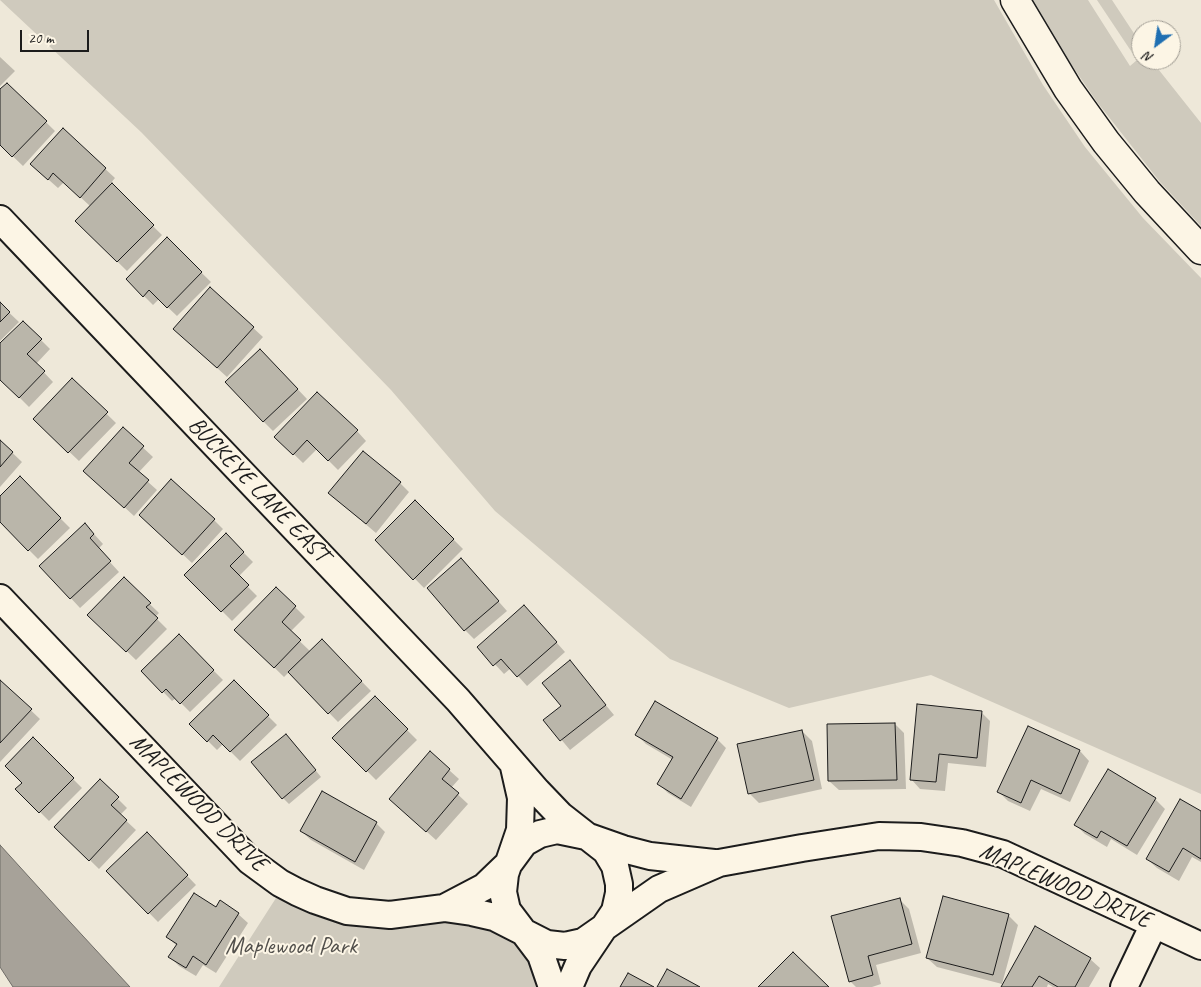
<!DOCTYPE html>
<html>
<head>
<meta charset="utf-8">
<style>
	body { margin:0 }
	#map { position:relative; width:1201px; height:987px; overflow:hidden; background:#eee8d9; font-family:Caveat,sans-serif }
	canvas { display:block }
	.north { position:absolute; left:1131px; top:20px; width:50px; height:50px; box-sizing:border-box; background:#fcf5e5; border:1px solid #a29e95; border-radius:50%; rotate:211deg; font-size:14px; font-weight:700; line-height:20px; text-align:center; color:#1c1c1c }
	.north::after { content:''; display:block; margin:auto; width:18px; height:22px; background:#1f6fb2; clip-path:polygon(50% 0,100% 100%,50% 72%,0 100%) }
	.scale { position:absolute; left:20px; top:30px; width:69px; height:22px; box-sizing:border-box; border:2px solid #1c1c1c; border-top:0; padding-left:6px; font-size:15px; line-height:18px; white-space:nowrap; color:#1c1c1c; -webkit-text-stroke:4px #fcf5e5; paint-order:stroke }
</style>
</head>
<body>
<div id="map">
<canvas width="1201" height="987"></canvas>
<div class="north">N</div>
<div class="scale">20 m</div>
</div>
<script>
const ctx = document.querySelector('canvas').getContext('2d');
ctx.lineJoin = 'round';
function fill(path, color) { ctx.fillStyle = color; ctx.fill(path, 'evenodd'); }
const toPath = rows => new Path2D(rows.map(r => 'M' + r).join(''));
function strokePath(path, color, width, dash) { ctx.strokeStyle = color; ctx.lineWidth = width; ctx.lineCap = dash ? 'butt' : 'round'; ctx.setLineDash(dash || []); ctx.stroke(path); }
function drawText(font, color, halo, rows, align = 'center') {
  ctx.font = font + ' Caveat,sans-serif'; ctx.lineWidth = 4; ctx.setLineDash([]); ctx.textBaseline = 'middle'; ctx.strokeStyle = halo; ctx.fillStyle = color; for (const [text, x, y, turn = 0] of rows) {
    ctx.save(); ctx.translate(x, y); ctx.rotate((+turn || 0) * Math.PI / 180); ctx.textAlign = isNaN(turn) ? turn : align; if (halo) ctx.strokeText(text, 0, 0); ctx.fillText(text, 0, 0); ctx.restore();
  }
}
fill(toPath([
	[0,0,994,0,1043,85,1085,147,1143,218,1201,278,1201,794,931,675,789,708,670,659,495,511,391,390,141,132],
	[1031,0,1088,0,1130,66,1137,60,1097,0,1112,0,1141,44,1141,60,1151,60,1201,123,1201,226,1160,182,1097,102,1062,51],
	[276,898,286,901,324,917,389,927,404,926,456,920,502,930,529,953,542,987,219,987]
]), '#cfcabd');
const water = toPath([
	[0,845,59,910,130,987,13,987,0,967,0,845]
]);
fill(water, '#a7a299');
strokePath(water, '#6f6c67', 1);
fill(toPath([
	[0,57,15,71,0,86],
	[7,84,55,131,23,166,0,144,0,91],
	[63,130,115,178,110,184,162,235,127,271,76,221,90,206,64,182,58,188,41,173],
	[167,239,211,282,177,316,159,299,153,305,127,279],
	[211,289,263,337,227,377,184,338],
	[0,304,19,322,0,341],
	[23,322,50,349,36,364,53,382,29,407,0,378,0,345],
	[270,360,307,399,273,431,263,421],
	[72,380,116,423,79,461,44,428],
	[123,429,153,457,138,473,157,490,134,516,95,480],
	[357,431,366,441,338,470,317,449,303,463,276,437],
	[0,441,22,462,0,487],
	[20,478,70,528,38,559,0,521,0,498],
	[400,483,409,492,376,533,329,493],
	[415,501,463,549,424,588,377,540],
	[214,520,223,529,192,563,150,524],
	[94,534,103,544,98,549,119,572,80,608,41,566],
	[226,535,253,562,238,577,257,596,232,621,186,575],
	[461,559,507,611,474,639,465,630],
	[124,579,159,613,155,617,167,629,136,660,89,615],
	[276,588,305,617,290,632,311,652,322,641,371,691,338,722,289,672,284,677,236,630],
	[533,616,565,652,527,686,511,668,504,674,479,647],
	[179,636,223,680,190,712,176,698,172,701,143,671],
	[570,662,614,715,570,750,545,720,562,706],
	[0,681,40,719,0,762],
	[234,682,277,725,240,761,223,744,217,750,191,724],
	[375,698,417,740,376,780,334,738],
	[981,712,990,721,986,767,948,763,945,791,920,789,911,779],
	[895,724,904,733,906,789,839,790,829,781],
	[1028,728,1080,751,1089,761,1070,802,1041,789,1030,811,1008,801,999,792],
	[802,731,812,741,822,789,759,803,750,794],
	[637,735,717,739,726,748,691,807,668,793,659,784,673,760,646,744],
	[33,739,82,788,49,821,17,789,24,783],
	[292,741,321,777,289,804,283,798],
	[430,753,459,779,451,788,468,804,436,840,390,799],
	[100,781,127,808,120,815,136,830,99,869,56,827],
	[1155,799,1165,809,1137,855,1111,839,1107,847,1085,834,1076,825],
	[1201,813,1201,862,1192,857,1179,881,1157,868,1147,859],
	[376,823,385,832,364,870,311,840,301,831],
	[147,834,196,885,158,922,108,871],
	[899,899,909,909,921,953,876,965,881,984,872,987,856,987,850,981],
	[216,908,238,914,248,923,216,973,203,965,196,976,179,966,170,957,177,946,167,937],
	[1008,915,1018,925,1002,984,937,967,927,958],
	[1090,959,1100,968,1089,987,1053,987,1048,984,1047,987,1002,987]
]), '#0003');
const building = toPath([
	[7,83,47,121,12,157,0,145,0,89,7,83],
	[63,128,106,168,80,198,53,173,48,180,30,164,63,128],
	[112,183,154,225,117,262,75,221,112,183],
	[167,237,202,272,167,308,149,290,143,297,126,279,167,237],
	[210,287,254,327,217,368,173,329,210,287],
	[0,302,10,312,0,322,0,302],
	[23,321,42,339,27,354,45,371,19,398,0,380,0,343,23,321],
	[260,349,298,389,263,422,225,382,260,349],
	[72,378,108,412,68,453,33,419,72,378],
	[317,392,358,430,328,461,307,440,293,455,274,437,317,392],
	[123,427,144,446,129,463,149,480,124,508,83,471,123,427],
	[0,440,13,452,0,467,0,440],
	[363,451,401,482,366,524,328,493,363,451],
	[20,476,61,518,28,551,0,522,0,496,20,476],
	[171,479,215,519,182,555,139,515,171,479],
	[415,500,454,539,413,580,375,540,415,500],
	[85,523,94,534,90,538,111,561,70,599,39,566,85,523],
	[226,533,244,552,230,566,249,585,221,612,184,575,226,533],
	[461,558,499,601,464,631,427,588,461,558],
	[124,577,151,603,146,607,158,618,126,652,87,615,124,577],
	[276,587,296,606,282,622,301,640,274,668,234,630,276,587],
	[524,605,557,642,517,677,501,659,493,666,477,647,524,605],
	[179,634,214,670,180,704,166,689,162,693,141,671,179,634],
	[322,639,362,681,328,714,288,672,322,639],
	[570,660,606,705,560,741,543,720,561,706,542,683,570,660],
	[0,680,32,709,0,743,0,680],
	[234,680,269,715,230,752,213,735,207,742,189,724,234,680],
	[375,696,408,729,366,772,332,738,375,696],
	[655,701,718,738,681,799,657,784,673,757,635,735,655,701],
	[917,704,982,711,977,758,939,754,936,782,910,780,917,704],
	[895,723,897,780,828,781,827,724,895,723],
	[1028,726,1080,750,1061,794,1031,780,1021,803,997,792,1028,726],
	[802,730,814,780,748,794,737,744,802,730],
	[286,734,316,770,282,799,251,762,286,734],
	[33,737,74,778,39,813,15,789,22,783,5,766,33,737],
	[430,751,450,769,442,779,459,793,426,832,389,799,430,751],
	[1108,769,1156,798,1127,846,1101,831,1097,838,1074,825,1108,769],
	[100,779,119,797,111,805,127,820,89,861,54,827,100,779],
	[322,791,377,822,355,862,300,831,322,791],
	[1180,799,1201,811,1201,859,1183,848,1169,872,1146,859,1180,799],
	[147,832,188,875,148,914,106,871,147,832],
	[194,893,216,907,220,900,239,913,206,965,193,956,186,968,168,957,177,944,166,937,194,893],
	[943,896,1009,914,993,975,926,958,943,896],
	[900,898,912,944,868,956,873,975,849,982,831,916,900,898],
	[1035,926,1091,958,1075,987,1058,987,1039,976,1032,987,1001,987,1035,926],
	[793,952,829,987,758,987,793,952],
	[667,969,700,987,657,987,667,969],
	[628,973,654,987,620,987,628,973]
]);
fill(building, '#bab6aa');
strokePath(building, '#1c1c1c', 1);
const street = toPath([
	[0,219,458,700,537,791,560,815,606,851,615,866,619,884,619,893,615,911,578,966,569,987],
	[0,598,250,861,280,883,297,892,315,900,347,911,390,915,444,908,472,912,494,917,547,944,565,946,583,942,659,889,719,863,802,848,879,836,921,837,962,843,1003,854,1201,946],
	[514,767,521,798,520,830,505,874,503,892,507,910,541,955,552,987],
	[444,908,484,887,510,862,524,843,540,834,557,830,586,836,623,849,650,856,714,863],
	[1124,987,1154,924]
]);
const secondary = toPath([
	[1015,0,1068,89,1106,142,1147,192,1201,250]
]);
strokePath(street, '#1c1c1c', 30);
strokePath(secondary, '#1c1c1c', 31);
strokePath(street, '#fcf5e5', 26);
strokePath(secondary, '#fcf5e5', 28);
drawText('24px', '#1c1c1c', '#fcf5e5', [
	["BUCKEYE LANE EAST",258,490,46],
	["MAPLEWOOD DRIVE",198,803,45],
	["MAPLEWOOD DRIVE",1065,886,23]
]);
drawText('24px', '#52504c', '#fcf5e5', [
	["Maplewood Park",291,947]
]);
</script>
</body>
</html>
